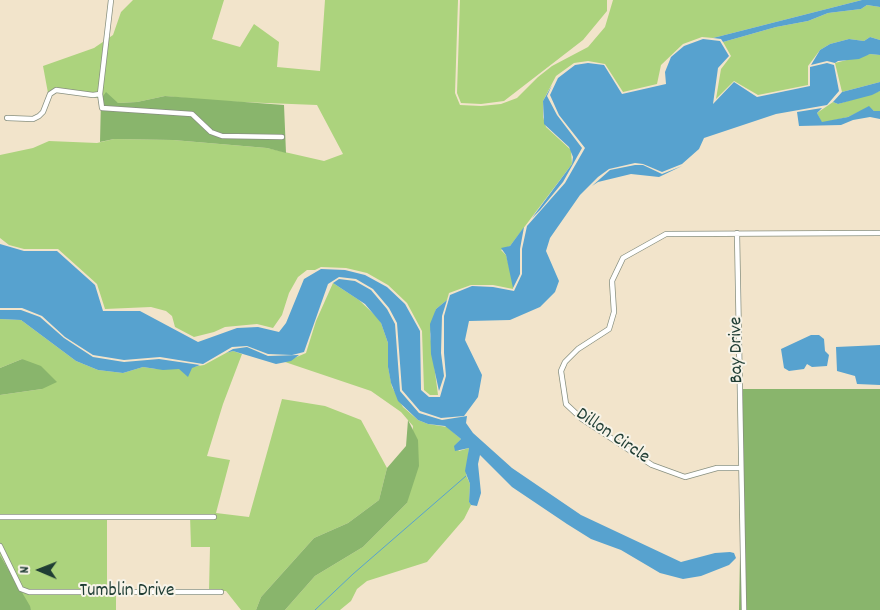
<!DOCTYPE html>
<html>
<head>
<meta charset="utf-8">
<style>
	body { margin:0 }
	#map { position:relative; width:880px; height:610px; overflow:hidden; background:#f2e4cb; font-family:Dekko,sans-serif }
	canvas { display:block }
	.north { position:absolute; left:15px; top:545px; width:50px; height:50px; -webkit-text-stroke:4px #f7f3e8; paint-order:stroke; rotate:271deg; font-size:14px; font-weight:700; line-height:20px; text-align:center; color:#1f3d34 }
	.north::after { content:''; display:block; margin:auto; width:18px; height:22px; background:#1f3d34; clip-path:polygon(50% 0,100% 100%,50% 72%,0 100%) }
</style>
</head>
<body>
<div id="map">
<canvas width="880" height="610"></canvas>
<div class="north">N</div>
</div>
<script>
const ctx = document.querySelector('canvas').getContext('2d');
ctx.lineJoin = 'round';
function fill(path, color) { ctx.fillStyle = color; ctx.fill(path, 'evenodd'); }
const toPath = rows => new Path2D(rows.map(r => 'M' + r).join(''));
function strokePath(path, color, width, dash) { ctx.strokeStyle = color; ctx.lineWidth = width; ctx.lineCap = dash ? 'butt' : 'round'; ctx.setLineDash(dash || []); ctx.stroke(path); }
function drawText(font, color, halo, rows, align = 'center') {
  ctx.font = font + ' Dekko,sans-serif'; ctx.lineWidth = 4; ctx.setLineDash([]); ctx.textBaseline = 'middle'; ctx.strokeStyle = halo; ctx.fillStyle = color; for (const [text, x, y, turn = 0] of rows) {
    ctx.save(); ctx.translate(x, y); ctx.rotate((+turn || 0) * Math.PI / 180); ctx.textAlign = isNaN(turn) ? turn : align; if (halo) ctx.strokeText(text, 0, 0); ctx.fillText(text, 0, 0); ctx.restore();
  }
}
fill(toPath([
	[133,0,224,0,212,39,240,47,254,24,279,42,277,67,320,71,325,0,458,0,455,93,460,105,481,106,501,104,517,98,538,77,552,66,588,47,605,27,613,0,862,0,713,38,702,37,683,44,661,65,657,84,623,92,605,64,588,61,574,63,556,76,543,101,543,117,546,127,571,150,572,164,510,246,501,250,506,255,513,281,513,289,493,285,471,285,449,293,447,300,436,309,430,334,438,395,430,395,424,390,422,331,407,303,388,285,367,273,346,268,321,267,315,270,307,270,298,277,289,293,282,315,273,328,257,324,225,327,214,332,194,337,175,327,172,316,166,311,151,307,105,309,97,284,58,249,24,249,9,245,0,238,0,155,33,148,49,141,97,143,114,139,173,140,267,148,324,161,343,154,317,105,215,101,165,96,137,102,118,103,69,91,48,93,43,66,94,48,113,35,121,12],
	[460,0,607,0,607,11,583,40,504,101,481,104,461,103,457,93],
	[867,5,880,7,880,40,870,37,864,41,849,39,830,44,820,50,808,66,808,85,758,95,734,81,716,99,721,69,731,56,723,42,776,27,808,21,828,13,861,9],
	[870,54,880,55,880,82,842,92,835,63],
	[880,91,880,111,874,111,869,107,848,117,822,123,817,113,833,102,838,104],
	[333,283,359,300,380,320,388,343,388,367,392,387,403,407,418,420,428,424,447,427,461,439,455,446,459,451,469,448,466,475,470,484,469,502,471,505,464,519,427,562,367,581,357,589,351,601,340,610,285,610,315,576,363,547,407,503,413,426,401,412,371,391,285,362,306,353,316,321],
	[0,319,21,320,76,361,98,370,123,373,143,367,156,369,192,367,204,365,226,353,233,351,242,354,223,404,207,456,230,460,216,513,249,517,282,399,325,406,361,420,387,468,379,500,348,523,314,538,261,597,256,610,241,610,226,591,209,591,210,547,191,547,190,515,107,520,107,591,116,592,116,610,31,610,0,555,0,395,42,389,22,359,0,368]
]), '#acd37d');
fill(toPath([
	[106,92,118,103,137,102,165,96,284,105,286,153,267,148,173,140,114,139,100,142,101,99],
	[22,359,41,366,57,382,42,389,0,395,0,368],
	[743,389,880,389,880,610,739,610],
	[408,420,418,440,419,466,407,503,363,547,315,576,285,610,256,610,261,597,314,538,348,523,379,500,387,468,406,446],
	[0,555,30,606,31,610,0,610]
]), '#89b56c');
fill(toPath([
	[862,0,880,0,880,7,867,5,861,9,828,13,808,21,776,27,723,42,721,39,713,38],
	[870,37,880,40,880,55,870,54,859,59,838,61,835,63,827,61,811,65,820,50,830,44,849,39,864,41],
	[703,39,720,41,729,56,718,68,713,104,734,82,757,97,810,86,810,67,827,63,834,65,839,91,827,105,776,114,704,138,699,149,682,164,662,172,643,164,635,163,609,169,598,177,580,195,550,238,546,251,559,281,555,292,540,307,510,320,469,321,465,340,482,375,478,397,464,416,441,418,420,411,402,390,397,323,389,308,373,289,356,279,339,277,328,284,304,352,292,355,268,354,247,346,232,347,203,364,160,357,124,360,93,355,65,337,42,316,22,308,0,308,0,244,24,251,57,251,95,285,103,311,140,311,198,342,237,328,258,327,279,332,286,323,304,279,321,269,345,270,365,275,387,287,405,304,420,331,421,390,429,397,440,397,446,376,444,353,444,316,450,295,472,286,493,287,514,291,522,274,522,249,527,226,565,183,585,148,559,115,550,95,558,78,575,65,588,63,604,65,622,94,666,84,665,72,671,57,684,46],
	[880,82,880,91,872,95,838,104,833,102,842,92],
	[552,85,547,96,557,115,582,148,563,182,540,210,532,218,572,164,573,157,569,147,544,124,543,101],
	[869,106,874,111,880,111,880,119,870,117,853,120,841,125,799,126,797,112,822,108,817,113,822,122,848,117],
	[635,165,643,165,662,174,682,166,659,177,631,174,598,182,592,186,610,170],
	[524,227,520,249,520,274,513,288,506,255,501,248,510,246],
	[339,279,355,281,371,290,387,309,395,324,400,391,419,413,442,420,467,416,466,423,473,433,512,468,581,515,681,562,715,553,730,552,734,553,736,558,729,565,701,576,683,579,660,573,621,550,591,539,567,524,512,487,480,455,478,464,481,493,477,506,471,505,469,502,470,484,465,471,469,448,455,451,454,446,461,439,445,426,428,424,418,420,398,401,391,383,388,367,388,343,381,323,365,304,333,283],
	[447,300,442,316,441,353,444,376,439,391,431,354,430,324,436,309],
	[0,310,21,310,40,317,64,338,93,357,124,362,159,359,200,365,192,368,188,377,179,369,163,370,143,367,123,373,98,370,76,361,21,320,0,319],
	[811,335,819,335,824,339,825,351,829,355,827,366,812,367,807,364,804,369,789,371,784,368,781,349],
	[880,345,880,385,857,384,855,376,837,371,836,347],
	[247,347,268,356,299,355,291,361,276,364,233,351,226,353,233,349]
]), '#57a2cf');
strokePath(toPath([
	[315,610,353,574,466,476]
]), '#57a2cf', 1);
const street = toPath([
	[111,0,100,94,102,108,192,114,211,132,222,136,282,137],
	[7,118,33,119,39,116,43,112,50,94,56,90,93,95,100,94],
	[737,233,744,610],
	[740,468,717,468,685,477,652,465,582,419,566,404,561,371,565,362,578,349,609,329,614,312,612,281,623,258,666,234,880,233],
	[0,517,214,517],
	[0,546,21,589,29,592,221,592]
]);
strokePath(street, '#889080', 6);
strokePath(street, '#fff', 4.5);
drawText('19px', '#1f3d34', '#f7f3e8', [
	["Bay Drive",738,350,-91],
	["Dillon Circle",612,437,34],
	["Tumblin Drive",127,592]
]);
</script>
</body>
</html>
